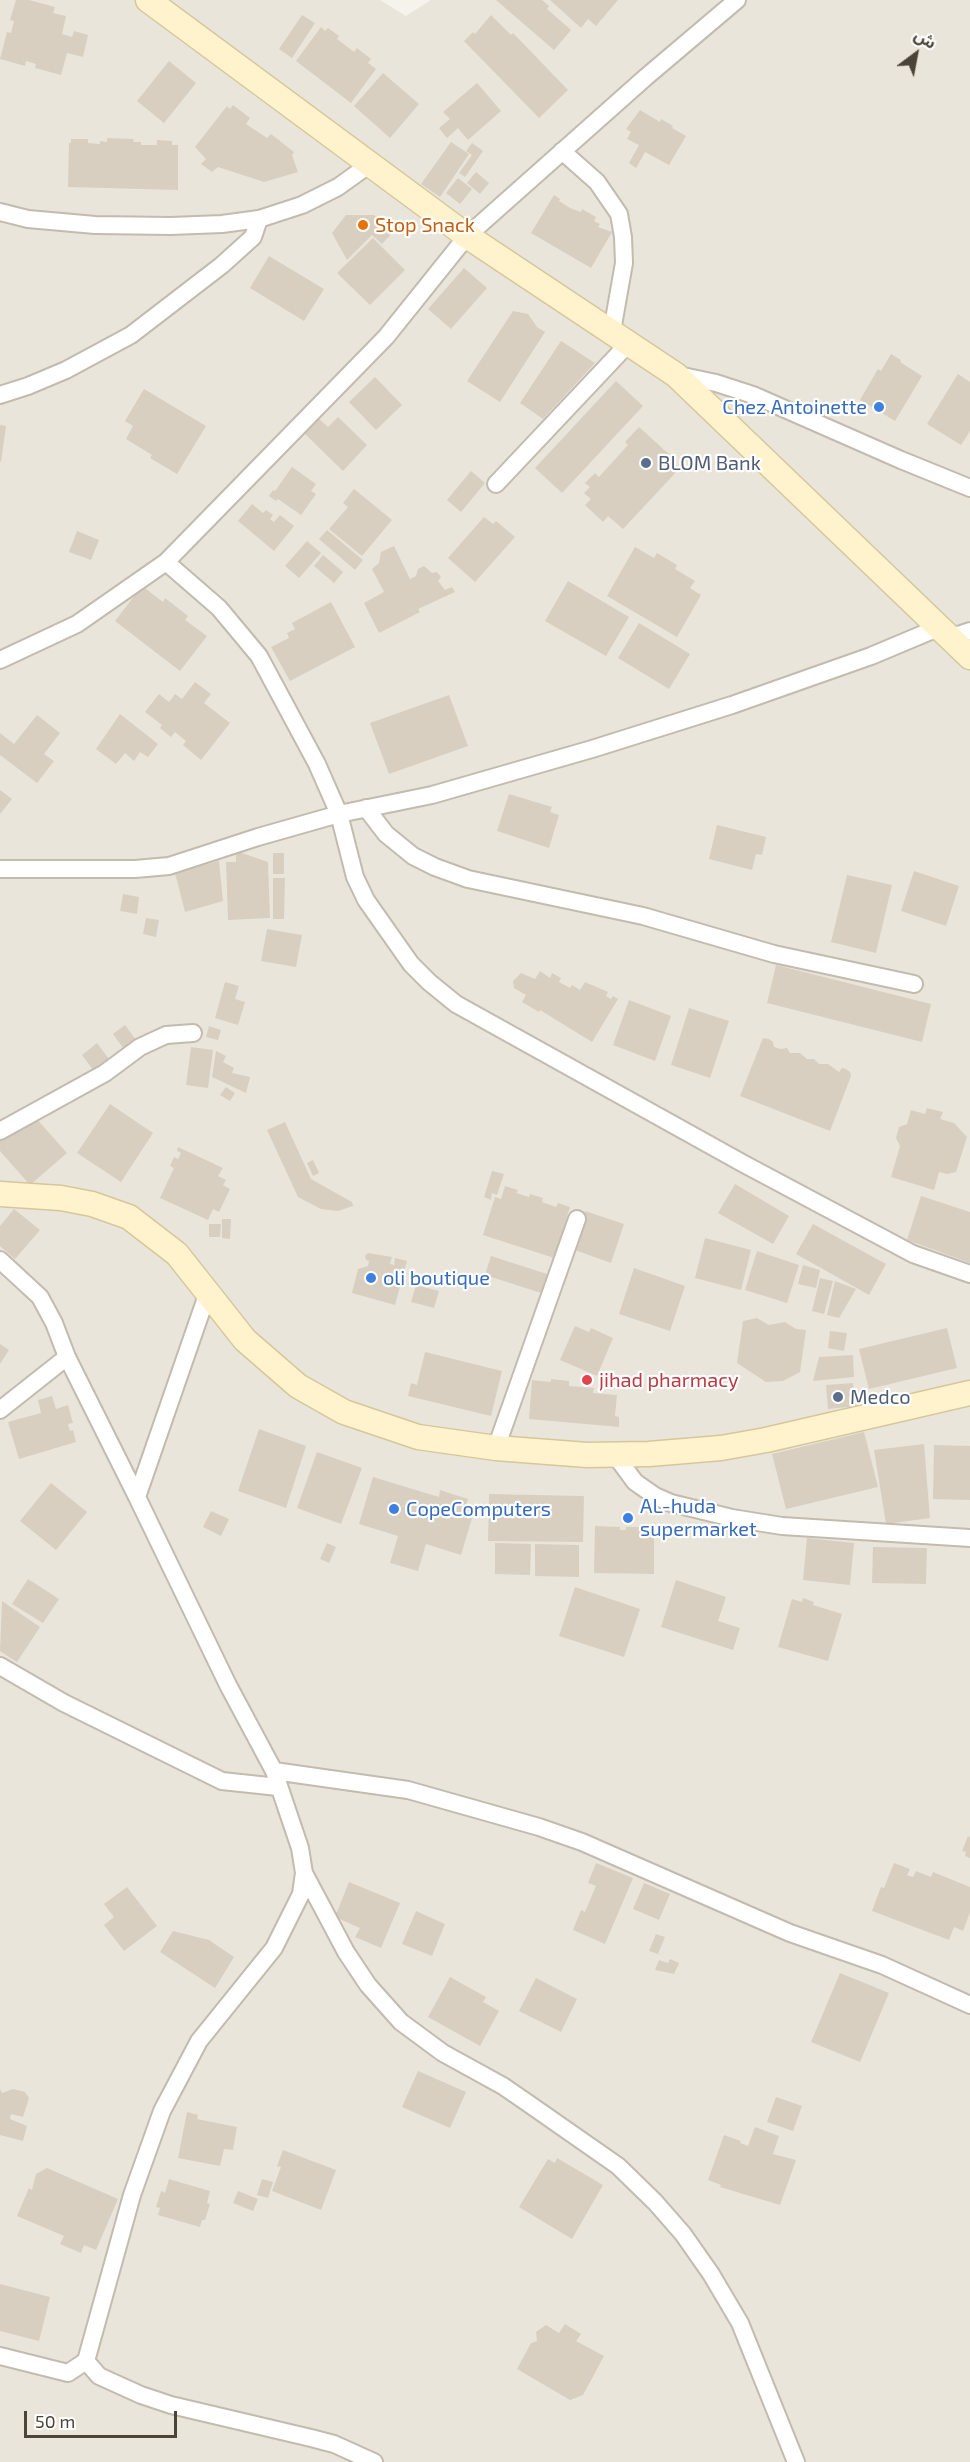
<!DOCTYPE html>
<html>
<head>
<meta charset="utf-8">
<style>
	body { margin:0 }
	#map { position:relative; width:970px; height:2462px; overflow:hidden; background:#f6f3ec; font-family:"Exo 2","Noto Sans Arabic",sans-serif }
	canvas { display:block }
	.north { position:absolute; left:886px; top:24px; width:60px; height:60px; -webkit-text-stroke:4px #fff; paint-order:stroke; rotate:32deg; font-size:16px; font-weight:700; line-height:24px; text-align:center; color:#4b4439 }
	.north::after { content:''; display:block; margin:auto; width:21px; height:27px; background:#4b4439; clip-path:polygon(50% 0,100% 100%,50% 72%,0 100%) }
	.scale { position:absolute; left:24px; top:2411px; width:153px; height:27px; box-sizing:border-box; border:3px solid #4b4439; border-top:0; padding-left:8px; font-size:18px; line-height:21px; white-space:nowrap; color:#4b4439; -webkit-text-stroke:4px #fff; paint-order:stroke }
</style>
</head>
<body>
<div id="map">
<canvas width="970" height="2462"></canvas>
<div class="north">ش</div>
<div class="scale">50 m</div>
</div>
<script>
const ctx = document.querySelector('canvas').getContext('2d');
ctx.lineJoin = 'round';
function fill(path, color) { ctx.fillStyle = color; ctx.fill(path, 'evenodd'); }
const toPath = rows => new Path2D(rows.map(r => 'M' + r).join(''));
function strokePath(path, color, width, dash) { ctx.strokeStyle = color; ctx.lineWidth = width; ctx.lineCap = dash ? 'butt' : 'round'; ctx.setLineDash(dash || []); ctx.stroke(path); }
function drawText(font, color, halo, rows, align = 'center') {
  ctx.font = font + ' "Exo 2",sans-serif'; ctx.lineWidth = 4.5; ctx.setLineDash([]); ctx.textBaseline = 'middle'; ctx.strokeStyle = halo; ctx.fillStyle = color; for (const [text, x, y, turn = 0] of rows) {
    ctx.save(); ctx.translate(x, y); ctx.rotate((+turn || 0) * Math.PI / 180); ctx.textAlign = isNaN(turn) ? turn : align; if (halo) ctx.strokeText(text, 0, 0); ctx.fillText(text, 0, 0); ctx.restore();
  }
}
fill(toPath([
	[0,0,380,0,406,16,431,0,970,0,970,2462,0,2462]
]), '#eae5da');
fill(toPath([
	[16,0,29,0,55,7,53,13,66,16,62,34,72,37,74,31,88,35,83,57,67,53,61,75,35,68,36,64,26,61,25,66,0,59,7,32,11,33,14,21,10,20],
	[496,0,542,0,549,6,547,9,571,30,554,50],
	[550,0,618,0,596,26,588,19,581,28],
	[302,15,315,23,292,58,279,49],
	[491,15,511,35,513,33,568,90,539,118,464,41,473,32,475,34],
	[321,27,325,31,328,28,339,36,337,39,354,52,357,48,371,59,368,63,376,69,351,103,296,61],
	[169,61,196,83,164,123,137,101],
	[383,73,419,104,390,138,354,106],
	[477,83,501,111,468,140,458,128,447,138,439,128,450,119,443,112],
	[233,105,250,118,246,124,267,138,271,134,294,152,292,155,298,172,264,182,218,167,212,172,201,164,206,159,195,147,227,106,230,109],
	[640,110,660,122,661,119,673,126,672,128,686,136,669,165,645,152,636,168,629,163,639,145,627,139,631,132,626,129],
	[107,138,134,139,133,142,141,142,141,145,157,145,157,140,172,141,172,145,178,145,178,190,68,187,69,143,71,143,71,139,88,139,88,143,100,144,100,141,107,142],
	[451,142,469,154,440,197,421,184],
	[472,143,483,151,465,177,459,173,472,155,466,151],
	[476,172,489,183,480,194,467,183],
	[458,178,472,189,460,204,446,193],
	[554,195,560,199,559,201,570,208,581,212,582,209,596,217,594,221,600,224,598,227,612,232,591,268,531,233],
	[346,215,374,215,394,231,382,244,372,235,347,260,332,233],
	[373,238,405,270,370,305,337,273],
	[269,256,324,289,304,321,250,288],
	[464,268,487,288,451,329,428,309],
	[513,311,528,314,537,327,545,332,500,402,467,381],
	[561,341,595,363,543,419,520,403],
	[891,354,901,360,900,362,922,376,895,421,860,400,878,369,881,371],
	[958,374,970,382,970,431,961,445,927,424],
	[375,377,402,405,376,430,349,402],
	[616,381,643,406,562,493,535,468],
	[144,389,206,426,177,474,150,458,152,455,126,439,133,426,125,421],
	[338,417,367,445,343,471,303,432,318,418,328,427],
	[0,425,6,426,1,462,0,461],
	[639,427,671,456,669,458,680,468,623,529,608,516,603,522,585,505,591,499,584,493,590,487,585,483,595,473,599,477,628,445,625,442],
	[292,467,316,484,311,491,316,494,301,515,278,499,276,501,269,496,273,490,275,491],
	[471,471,485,483,461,512,447,500],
	[354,489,392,520,362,556,329,529,348,507,343,503],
	[252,504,263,513,266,510,273,515,270,519,274,522,280,515,294,526,274,551,238,521],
	[484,517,493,524,496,521,515,537,475,582,448,558],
	[327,530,363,560,355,570,319,539],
	[77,531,99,540,91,560,69,552],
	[307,541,321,553,299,578,285,566],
	[394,546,410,579,416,576,418,569,424,566,432,573,437,572,441,577,438,581,445,590,452,587,455,592,418,609,420,612,379,633,364,603,384,592,372,569,379,563,381,552],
	[635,547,654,558,657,553,677,565,675,569,695,581,690,588,701,595,677,637,607,596],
	[323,555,343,572,334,583,314,566],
	[568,581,629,617,606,656,545,621],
	[142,586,163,602,165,598,188,616,185,620,207,636,180,671,115,621],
	[331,602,355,647,290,681,271,647,289,638,287,633,295,629,292,623],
	[639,623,690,654,669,689,618,658],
	[195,682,211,694,204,703,230,723,201,760,183,745,186,741,175,732,171,737,160,728,162,725,145,712,159,694,169,702,175,694,182,699],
	[449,695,468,746,389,774,370,723],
	[120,714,158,744,148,757,140,752,134,761,125,753,116,764,96,749],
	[37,715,60,733,44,754,54,761,37,783,0,755,0,733,14,744],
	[0,790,12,799,0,814],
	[509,794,552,807,550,812,559,815,549,848,497,831],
	[717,825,766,837,762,855,756,854,752,870,709,859],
	[236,851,268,862,270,918,228,920,226,862,236,862],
	[273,853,284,853,284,874,273,874],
	[219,861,223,901,185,912,175,873],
	[914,871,959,886,946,926,901,911],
	[847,875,892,885,876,953,831,942],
	[273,878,285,878,284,919,273,919],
	[123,894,139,897,137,914,120,911],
	[146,918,159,920,156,937,143,934],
	[267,929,302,935,296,967,261,961],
	[776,965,931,1004,922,1042,767,1003],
	[540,971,550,978,552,973,561,978,559,982,570,988,572,985,580,990,585,982,608,992,606,996,611,999,613,996,618,999,592,1042,540,1010,539,1012,522,1002,526,995,514,988,513,981,521,973,535,979],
	[225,982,239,986,235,999,245,1002,238,1025,215,1018],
	[629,1000,671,1016,655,1061,613,1045],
	[689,1008,729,1021,710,1078,671,1065],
	[125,1025,136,1040,124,1049,113,1034],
	[209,1026,221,1030,218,1040,206,1037],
	[763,1038,769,1039,773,1042,774,1047,781,1049,787,1048,790,1053,800,1053,807,1059,814,1059,819,1064,828,1064,839,1072,842,1068,846,1069,850,1072,851,1076,830,1131,740,1096],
	[97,1043,109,1059,94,1071,82,1055],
	[191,1047,213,1050,208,1088,186,1085],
	[216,1051,226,1056,223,1062,234,1068,232,1073,250,1077,246,1093,212,1077],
	[226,1087,235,1093,230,1101,220,1095],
	[110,1104,153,1133,121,1182,77,1153],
	[927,1108,943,1112,940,1119,954,1123,967,1137,956,1172,947,1174,939,1172,934,1190,891,1177,900,1146,896,1138,899,1127,907,1124,911,1110,925,1114],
	[34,1116,67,1153,30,1185,0,1151,0,1140,21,1122],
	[285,1122,311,1179,352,1202,353,1206,338,1211,321,1209,298,1197,267,1130],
	[178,1147,223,1168,218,1176,226,1180,223,1185,230,1189,219,1212,213,1209,208,1220,160,1198,174,1168,170,1166,174,1157,178,1159,181,1153,177,1151],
	[313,1160,319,1173,313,1176,307,1163],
	[492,1171,504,1174,497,1195,492,1193,491,1200,484,1197],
	[735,1184,789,1216,773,1244,718,1213],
	[505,1186,518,1190,516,1193,529,1197,530,1194,543,1198,542,1202,556,1207,558,1203,570,1207,554,1258,483,1235,495,1197,501,1199],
	[921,1196,970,1212,970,1263,907,1240],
	[14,1209,40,1230,15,1259,0,1246,0,1226],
	[585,1211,624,1224,611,1263,572,1249],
	[222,1219,231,1219,230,1239,222,1238],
	[209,1224,221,1224,220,1237,209,1237],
	[813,1224,886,1264,869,1295,796,1254],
	[705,1238,751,1250,741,1290,695,1278],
	[757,1251,799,1265,787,1303,745,1290],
	[368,1253,392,1257,390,1264,394,1265,395,1258,407,1261,395,1305,352,1293,358,1269,368,1266,369,1261,366,1260,365,1256],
	[491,1256,547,1274,541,1293,485,1275],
	[803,1265,820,1270,816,1288,798,1284],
	[634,1268,685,1286,670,1331,619,1314],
	[820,1278,833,1281,824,1314,812,1311],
	[835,1281,856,1289,839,1318,827,1315],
	[416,1285,439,1291,434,1308,411,1302],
	[757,1318,769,1325,785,1322,796,1329,806,1330,800,1372,783,1381,766,1382,737,1363,743,1321],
	[575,1326,589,1332,591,1328,613,1338,597,1376,560,1360],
	[947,1328,957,1368,869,1389,859,1349],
	[830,1331,847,1333,844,1351,828,1348],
	[0,1344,9,1350,0,1364],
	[425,1352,502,1371,491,1416,408,1396,411,1383,417,1385],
	[853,1355,854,1377,813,1381,819,1357],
	[551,1379,569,1381,569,1386,594,1388,593,1393,617,1395,615,1416,619,1417,619,1427,529,1419,532,1380,551,1382],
	[853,1383,856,1406,828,1409,826,1385],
	[52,1396,56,1409,68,1405,73,1423,68,1424,70,1431,73,1430,76,1442,19,1459,8,1422,41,1413,38,1400],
	[259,1429,306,1446,286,1508,238,1491],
	[864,1432,878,1487,786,1509,772,1454],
	[924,1444,930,1518,886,1524,874,1450],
	[934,1445,970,1446,970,1500,933,1499],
	[317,1452,362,1468,341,1524,297,1508],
	[373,1477,439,1497,440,1490,468,1499,466,1505,475,1508,461,1555,426,1544,418,1571,390,1563,398,1536,359,1524],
	[51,1483,87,1512,56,1550,20,1521],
	[489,1494,584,1496,583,1542,488,1541],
	[211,1511,229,1519,221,1536,203,1527],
	[595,1526,620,1527,620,1530,626,1530,626,1527,654,1527,654,1574,594,1573],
	[807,1538,854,1543,850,1585,803,1580],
	[327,1543,336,1547,329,1563,320,1559],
	[495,1543,531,1544,530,1575,495,1574],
	[535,1544,579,1545,579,1577,535,1576],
	[873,1547,927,1548,926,1584,872,1583],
	[28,1579,59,1599,43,1623,12,1604],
	[676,1580,726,1597,718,1621,740,1628,733,1650,661,1627],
	[575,1587,640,1609,624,1657,559,1636],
	[803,1598,814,1602,813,1605,842,1614,828,1661,778,1647,792,1599,802,1602],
	[2,1601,40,1627,17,1662,0,1651],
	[968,1836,970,1837,970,1858,965,1856,966,1852,962,1851],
	[596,1863,633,1878,605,1944,573,1930,581,1910,585,1912,596,1886,588,1883],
	[894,1863,910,1869,907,1875,913,1877,916,1871,931,1877,933,1872,970,1887,970,1912,963,1931,954,1927,949,1940,872,1911,881,1887,884,1888],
	[349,1882,400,1903,381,1948,355,1937,360,1928,335,1917],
	[644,1883,670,1894,659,1920,633,1909],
	[127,1887,157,1926,124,1951,104,1925,114,1917,104,1904],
	[416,1911,445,1924,432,1956,402,1944],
	[173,1931,209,1940,234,1957,215,1988,160,1952],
	[656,1934,665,1937,658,1954,649,1951],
	[670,1959,679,1963,674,1974,655,1970,659,1960,668,1963],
	[840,1973,889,1993,860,2062,811,2042],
	[450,1977,486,1997,483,2002,499,2011,480,2046,428,2017],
	[536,1978,577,1999,561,2032,519,2011],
	[418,2071,466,2092,450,2128,402,2107],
	[0,2089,2,2093,13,2089,25,2092,29,2098,23,2117,11,2114,10,2119,27,2126,23,2141,0,2135],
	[776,2097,802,2106,793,2131,767,2122],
	[187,2112,198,2115,197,2119,237,2127,233,2150,224,2149,220,2166,178,2158],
	[755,2127,779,2136,773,2154,796,2160,780,2205,720,2187,721,2185,708,2180,724,2135,741,2141,740,2143,748,2146],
	[283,2150,336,2170,321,2210,272,2191,281,2167,277,2166],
	[557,2158,603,2185,572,2239,519,2207,548,2159,555,2163],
	[47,2168,118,2199,96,2250,84,2245,81,2253,60,2244,64,2236,17,2216,29,2188,32,2190,36,2174],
	[169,2179,210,2191,207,2203,210,2204,205,2220,202,2220,200,2227,158,2215,160,2208,156,2207,161,2191,165,2193],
	[262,2179,273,2182,268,2198,257,2195],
	[238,2191,258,2199,253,2211,233,2203],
	[0,2284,50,2297,39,2341,0,2331],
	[565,2324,581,2334,576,2341,604,2356,583,2395,570,2400,517,2369,531,2343,537,2341,536,2332,546,2325,559,2333]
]), '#d8cfc1');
const minor = toPath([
	[562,151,597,182,619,214,623,237,624,263,612,331],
	[0,212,28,219,95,225,171,226,222,224,259,219,302,205,338,187,370,164],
	[678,375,716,383,753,395,901,460,970,488],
	[0,395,28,386,66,370,131,335,222,265,253,237,259,219],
	[496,484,628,344],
	[166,562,219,608,259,656,317,764,339,814,355,877,366,900,411,964,429,982,456,1004,744,1164,913,1254,970,1274],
	[952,637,970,631],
	[0,660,77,624,166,562,386,337,467,236,646,77,737,0],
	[366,808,386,834,413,856,435,867,468,879,643,916,774,954,914,984],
	[0,869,135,869,169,866,258,837,339,814,432,795,592,749,732,705,871,656,940,627],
	[0,1131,105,1073,140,1047,166,1035,193,1033],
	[0,1260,40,1297,54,1323,67,1357],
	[207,1295,137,1497,228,1685,274,1771,300,1848,304,1873,346,1952,368,1985,401,2022,443,2053,503,2086,532,2106,618,2166,655,2202,683,2234,711,2274,740,2323,796,2462],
	[0,1410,67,1357,137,1497],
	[496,1448,577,1219],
	[615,1455,635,1482,655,1496,671,1503,732,1518,782,1526,970,1538],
	[0,1666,64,1703,222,1781,278,1787],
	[274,1771,408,1790,539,1827,582,1842,790,1933,882,1965,970,2005],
	[304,1873,301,1894,274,1948,199,2041,162,2111,132,2195,86,2361,99,2376,141,2395,171,2405,311,2438,334,2444,374,2462],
	[0,2356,68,2373,86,2361]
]);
const secondary = toPath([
	[148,0,467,236,676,375,970,657],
	[0,1194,61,1198,92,1204,129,1217,177,1254,245,1340,298,1386,344,1412,418,1437,496,1448,587,1455,649,1454,721,1448,766,1440,970,1393]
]);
strokePath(minor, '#c2bbae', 20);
strokePath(secondary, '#d6c79b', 27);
strokePath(minor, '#fff', 16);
strokePath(secondary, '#fff3cd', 24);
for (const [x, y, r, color] of [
	[363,225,6,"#e8710a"],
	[879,407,6,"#3f7fe0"],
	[646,463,6,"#5c6f8a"],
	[371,1278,6,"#3f7fe0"],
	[587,1380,6,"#e0444e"],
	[838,1397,6,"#5c6f8a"],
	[394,1509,6,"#3f7fe0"],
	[628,1518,6,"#3f7fe0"]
]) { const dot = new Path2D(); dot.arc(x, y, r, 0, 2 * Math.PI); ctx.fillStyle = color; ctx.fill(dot); strokePath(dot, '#fff', 2); }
drawText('20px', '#c56008', '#fff', [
	["Stop Snack",375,225]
], 'left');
drawText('20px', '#366cbe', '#fff', [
	["Chez Antoinette",867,407,"right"],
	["oli boutique",383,1278],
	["AL-huda",640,1506],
	["supermarket",640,1529],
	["CopeComputers",406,1509]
], 'left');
drawText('20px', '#4e5e75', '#fff', [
	["BLOM Bank",658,463],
	["Medco",850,1397]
], 'left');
drawText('20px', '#be3a42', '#fff', [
	["jihad pharmacy",599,1380]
], 'left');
</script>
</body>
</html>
